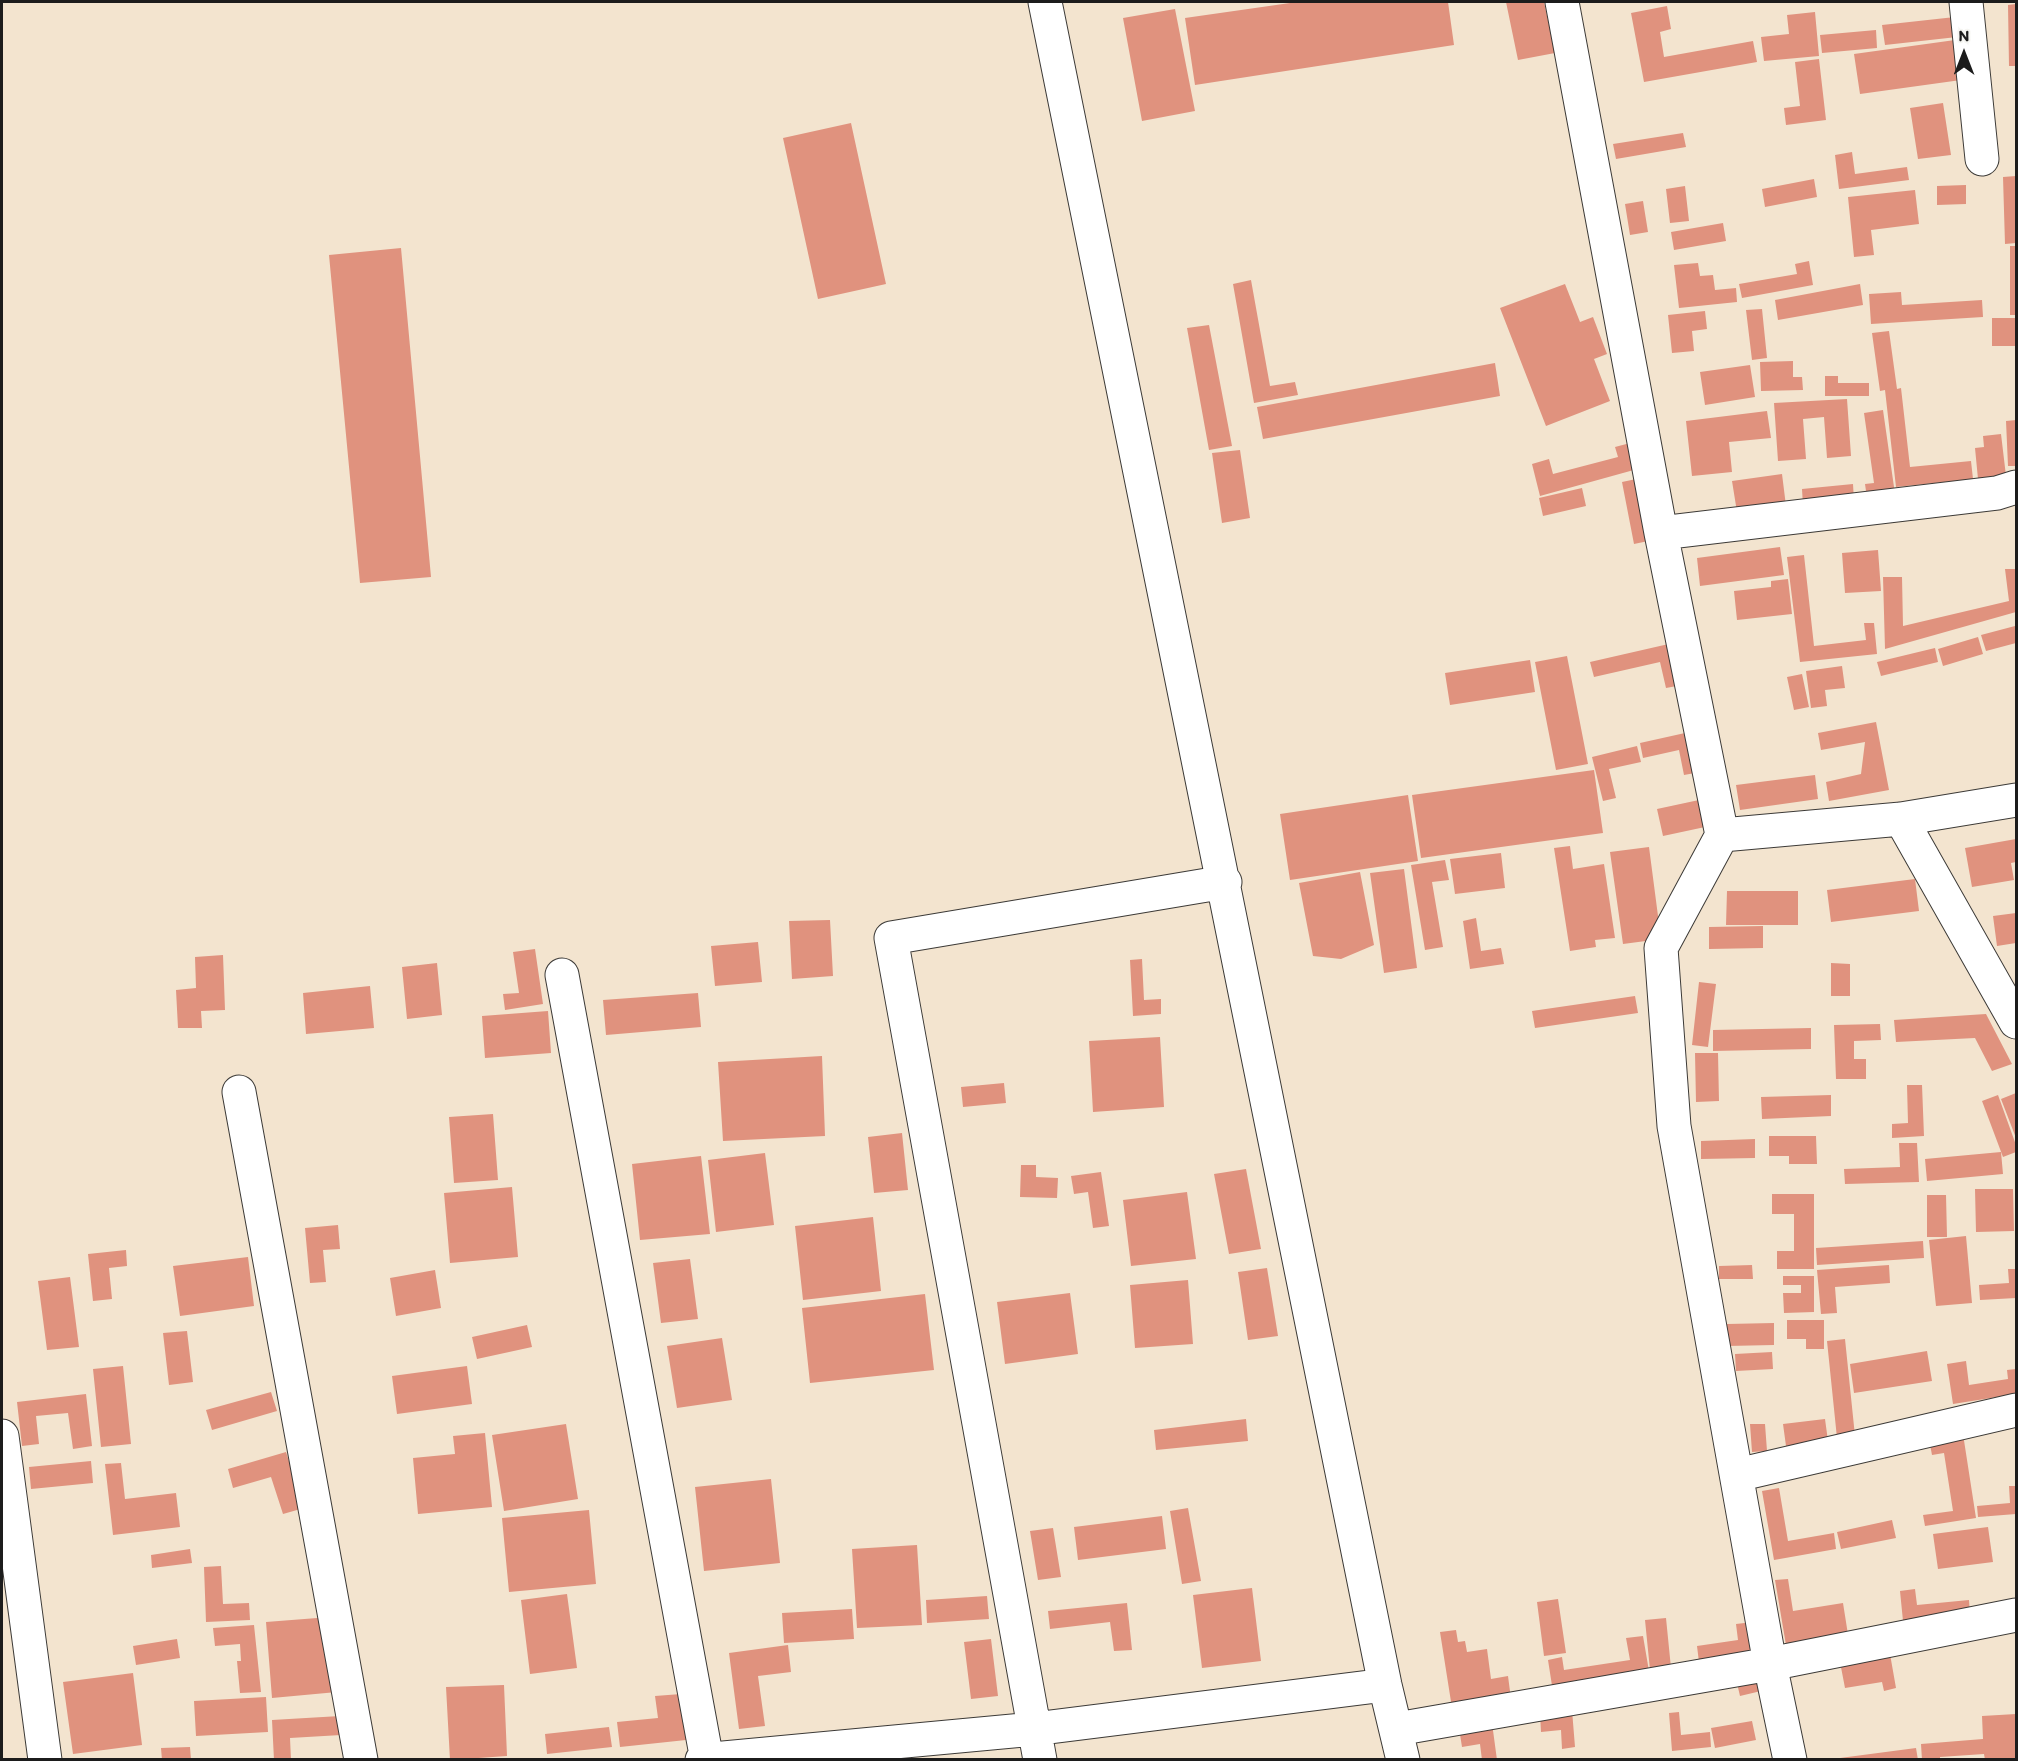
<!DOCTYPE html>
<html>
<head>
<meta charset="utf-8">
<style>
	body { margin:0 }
	#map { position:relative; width:2018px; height:1761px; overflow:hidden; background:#f3e4cf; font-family:Itim,sans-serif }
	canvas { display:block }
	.frame { position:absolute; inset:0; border:3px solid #1c1c1c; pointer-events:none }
	.north { position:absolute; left:1934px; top:24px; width:60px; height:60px; -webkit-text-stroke:4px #f6f6f2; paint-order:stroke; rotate:0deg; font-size:16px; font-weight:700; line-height:24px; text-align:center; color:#1c1c1c }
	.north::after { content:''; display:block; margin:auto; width:21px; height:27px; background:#1c1c1c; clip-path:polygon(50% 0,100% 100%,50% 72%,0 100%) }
</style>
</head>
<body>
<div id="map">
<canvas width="2018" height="1761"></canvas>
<div class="frame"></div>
<div class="north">N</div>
</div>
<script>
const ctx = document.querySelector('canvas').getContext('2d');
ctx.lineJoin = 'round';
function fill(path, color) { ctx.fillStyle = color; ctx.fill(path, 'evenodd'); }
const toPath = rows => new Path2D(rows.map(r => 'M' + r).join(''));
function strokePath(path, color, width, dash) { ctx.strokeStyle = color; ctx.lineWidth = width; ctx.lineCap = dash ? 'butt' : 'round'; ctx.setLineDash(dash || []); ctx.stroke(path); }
fill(toPath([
	[1297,2,1448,2,1454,45,1195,85,1185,18],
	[1506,2,1544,2,1555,53,1518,60],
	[2016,4,2016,66,2009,66,2008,5],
	[1667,6,1671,29,1660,32,1664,57,1753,41,1757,62,1644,82,1631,13],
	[1175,9,1195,111,1142,121,1123,18],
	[1815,12,1819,56,1764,61,1761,37,1789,34,1787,15],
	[1955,17,1957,37,1885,45,1882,25],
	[1876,30,1877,48,1822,53,1820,35],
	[1955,40,1961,80,1860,94,1854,54],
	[1819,59,1826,120,1786,125,1784,108,1800,106,1795,62],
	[1943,103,1951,155,1918,159,1910,108],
	[851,123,886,284,818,299,783,138],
	[1683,133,1686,147,1616,159,1613,144],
	[1852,152,1855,174,1907,167,1909,180,1839,189,1835,155],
	[2016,176,2016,243,2005,244,2003,177],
	[1814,179,1817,197,1765,207,1762,189],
	[1966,185,1966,204,1937,205,1937,186],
	[1685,186,1689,221,1670,223,1666,189],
	[1915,190,1919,224,1871,230,1874,255,1854,257,1848,197],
	[1643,201,1648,232,1630,235,1625,204],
	[1723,223,1726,241,1674,250,1671,232],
	[2010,246,2016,246,2016,315,2010,315],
	[401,248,431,577,360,583,329,255],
	[1809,261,1813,285,1742,298,1739,284,1797,274,1795,264],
	[1698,263,1700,276,1713,275,1715,290,1736,288,1737,302,1679,308,1674,265],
	[1251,280,1270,386,1295,382,1298,395,1254,403,1233,284],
	[1565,284,1580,322,1593,317,1607,354,1594,359,1610,401,1546,426,1500,308],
	[1860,284,1863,305,1778,320,1775,300],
	[1901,292,1902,305,1982,300,1983,317,1871,324,1869,294],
	[1762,309,1767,358,1752,360,1746,310],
	[1705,311,1707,329,1692,331,1694,351,1672,353,1668,315],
	[1992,318,2016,318,2016,346,1992,346],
	[1209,325,1232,446,1209,450,1187,328],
	[1889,331,1897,389,1901,388,1910,467,1971,461,1973,479,1896,487,1885,390,1880,391,1872,333],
	[1793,361,1793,377,1802,377,1803,390,1761,391,1760,362],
	[1495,363,1500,396,1263,439,1257,407],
	[1750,365,1755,397,1705,405,1700,372],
	[1825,376,1838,376,1838,383,1869,383,1869,396,1825,396],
	[1847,399,1851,456,1827,458,1824,417,1803,419,1806,459,1778,461,1774,403],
	[1883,410,1895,494,1867,498,1865,484,1874,483,1864,413],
	[1767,411,1771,438,1729,442,1732,472,1692,476,1686,421],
	[2016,420,2016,466,2008,466,2006,421],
	[2001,434,2006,476,1978,479,1975,448,1984,447,1983,436],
	[1634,442,1641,468,1540,496,1532,464,1549,459,1553,474,1618,457,1615,447],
	[1240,450,1250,518,1222,523,1212,453],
	[1782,474,1786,506,1737,512,1732,481],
	[1641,478,1653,540,1634,544,1622,482],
	[1853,484,1854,501,1803,506,1802,489],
	[1582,488,1586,506,1543,516,1539,498],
	[1780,547,1784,575,1700,586,1697,558],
	[1878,550,1881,591,1845,593,1842,553],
	[1804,555,1814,646,1866,640,1864,623,1874,623,1877,654,1800,662,1787,557],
	[2005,569,2016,569,2016,612,1885,649,1883,577,1902,577,1903,626,2009,601],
	[1788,579,1792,614,1737,620,1734,591,1771,587,1771,581],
	[2015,626,2016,643,1986,651,1981,635],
	[1978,637,1983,654,1943,666,1938,649],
	[1673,643,1682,685,1666,688,1660,662,1594,677,1590,662],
	[1935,648,1938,662,1881,676,1877,662],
	[1567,656,1588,764,1556,770,1535,662],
	[1530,660,1535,692,1450,705,1445,673],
	[1842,666,1845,688,1825,690,1827,706,1811,708,1806,671],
	[1802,674,1809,707,1794,710,1787,677],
	[1876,722,1889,790,1829,801,1826,782,1861,774,1865,742,1821,750,1818,733],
	[1685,733,1695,773,1684,775,1679,750,1643,758,1640,743],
	[1637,746,1641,762,1609,769,1616,798,1603,801,1592,757],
	[1594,770,1603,833,1421,858,1412,795],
	[1815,775,1818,799,1740,810,1736,785],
	[1408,795,1418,861,1290,880,1280,814],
	[1699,800,1705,827,1663,836,1657,809],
	[2016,839,2016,862,2011,863,2014,880,1972,887,1965,848],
	[1570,846,1573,869,1604,864,1615,938,1595,940,1596,947,1570,951,1554,848],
	[1649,847,1661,939,1623,944,1610,852],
	[1501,853,1505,888,1455,894,1450,859],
	[1445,860,1449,880,1432,882,1443,947,1425,950,1411,865],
	[1404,869,1417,968,1384,973,1370,873],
	[1360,872,1374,945,1341,959,1313,956,1299,883],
	[1915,879,1919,911,1831,922,1827,890],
	[1727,891,1798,891,1798,925,1726,925],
	[2016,913,2016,943,1997,946,1993,916],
	[1476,918,1481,951,1501,948,1504,964,1470,969,1463,921],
	[830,920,833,976,792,979,789,921],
	[1763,926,1763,948,1709,949,1709,927],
	[758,942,762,982,715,986,711,946],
	[535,949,543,1004,505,1010,503,994,519,993,513,952],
	[223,955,225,1010,201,1011,202,1028,178,1028,176,990,196,988,195,957],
	[1142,959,1144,1000,1161,999,1161,1014,1133,1016,1130,960],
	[437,963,442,1015,407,1019,402,967],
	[1831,963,1850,964,1850,996,1831,996],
	[1699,982,1716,984,1708,1047,1692,1045],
	[370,986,374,1028,306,1034,303,993],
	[698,993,701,1027,606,1035,603,1000],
	[1635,996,1638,1013,1535,1028,1532,1011],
	[548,1011,551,1053,485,1058,482,1016],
	[1986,1014,2012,1064,1992,1071,1975,1038,1896,1042,1894,1020],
	[1880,1024,1881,1040,1854,1041,1854,1059,1866,1059,1866,1079,1836,1079,1834,1025],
	[1811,1028,1811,1049,1713,1051,1713,1030],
	[1160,1037,1164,1107,1093,1112,1089,1041],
	[1695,1053,1718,1053,1719,1101,1696,1102],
	[822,1056,825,1136,723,1141,718,1062],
	[1004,1083,1006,1103,963,1107,961,1087],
	[1907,1085,1922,1085,1924,1136,1892,1138,1892,1124,1908,1123],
	[2016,1093,2016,1138,2001,1099],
	[1831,1095,1831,1116,1762,1119,1761,1097],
	[1998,1095,2016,1145,2016,1152,2003,1157,1982,1101],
	[493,1114,498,1180,454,1183,449,1117],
	[902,1133,908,1190,874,1193,868,1137],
	[1769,1136,1816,1136,1817,1164,1789,1164,1789,1156,1769,1156],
	[1755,1139,1755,1158,1701,1159,1701,1141],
	[1899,1143,1917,1143,1919,1182,1845,1184,1844,1169,1900,1167],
	[2001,1152,2003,1174,1927,1181,1925,1159],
	[765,1153,774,1225,716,1232,708,1160],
	[701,1156,710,1234,640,1240,632,1164],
	[1021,1165,1036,1165,1036,1177,1058,1178,1057,1198,1020,1197],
	[1246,1169,1261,1249,1229,1254,1214,1174],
	[1101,1172,1109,1226,1093,1228,1088,1192,1074,1194,1071,1176],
	[512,1187,518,1257,450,1263,444,1193],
	[1975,1189,2013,1189,2014,1231,1976,1232],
	[1187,1192,1196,1259,1131,1266,1123,1200],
	[1772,1194,1814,1194,1814,1269,1777,1269,1777,1251,1794,1251,1794,1214,1772,1214],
	[1927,1195,1946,1195,1947,1237,1927,1237],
	[873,1217,881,1291,803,1300,795,1226],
	[338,1225,340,1249,323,1250,326,1282,310,1283,305,1228],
	[1966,1236,1972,1303,1936,1306,1929,1240],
	[1923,1241,1924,1258,1817,1265,1816,1248],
	[126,1250,127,1266,109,1268,112,1299,93,1301,88,1254],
	[248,1257,254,1306,180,1316,173,1266],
	[690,1259,698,1319,661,1323,653,1263],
	[1752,1265,1753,1279,1719,1279,1719,1266],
	[1889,1265,1890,1283,1835,1287,1837,1313,1821,1314,1817,1270],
	[1267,1268,1278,1336,1248,1340,1238,1272],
	[2008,1269,2016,1269,2016,1298,1980,1300,1979,1285,2009,1283],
	[435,1270,441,1308,396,1316,390,1278],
	[1783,1276,1814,1276,1814,1312,1784,1313,1783,1293,1801,1293,1801,1285,1783,1285],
	[70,1277,79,1347,47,1350,38,1281],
	[1188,1280,1193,1344,1135,1348,1130,1285],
	[1070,1293,1078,1354,1005,1364,997,1302],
	[925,1294,934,1370,810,1383,802,1308],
	[1787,1320,1824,1320,1824,1349,1806,1349,1806,1339,1787,1339],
	[1774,1323,1774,1345,1727,1346,1727,1324],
	[527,1325,532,1347,477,1359,472,1337],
	[187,1331,193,1382,169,1385,163,1333],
	[722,1338,732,1400,677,1408,667,1346],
	[1845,1339,1855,1436,1837,1438,1827,1341],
	[1927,1351,1932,1381,1854,1393,1850,1364],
	[1772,1352,1773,1369,1736,1371,1735,1354],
	[1966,1361,1969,1385,2008,1379,2007,1370,2016,1369,2016,1394,1953,1404,1947,1364],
	[123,1366,131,1444,101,1447,93,1369],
	[467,1366,472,1404,397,1414,392,1376],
	[271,1392,277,1411,212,1430,206,1410],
	[86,1394,92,1446,73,1449,68,1413,36,1416,39,1444,22,1446,17,1402],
	[1246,1419,1248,1441,1156,1450,1154,1430],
	[1825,1419,1828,1441,1786,1446,1783,1424],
	[566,1424,578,1499,504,1511,492,1435],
	[1750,1424,1765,1424,1767,1451,1752,1452],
	[485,1433,492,1507,418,1514,413,1458,455,1454,453,1436],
	[1963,1434,1976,1518,1925,1526,1923,1515,1953,1511,1944,1453,1932,1455,1929,1439],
	[286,1452,304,1508,283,1514,271,1477,233,1488,228,1469],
	[91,1461,93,1483,31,1489,29,1467],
	[121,1463,125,1499,176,1493,180,1527,113,1535,105,1464],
	[771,1479,780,1563,704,1571,695,1487],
	[2009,1486,2016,1486,2016,1514,1978,1517,1977,1506,2010,1503],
	[1779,1488,1788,1541,1834,1533,1836,1549,1774,1560,1762,1491],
	[1188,1508,1201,1581,1182,1584,1170,1511],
	[589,1510,596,1584,509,1592,502,1518],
	[1162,1516,1166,1549,1078,1560,1074,1527],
	[1892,1520,1896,1538,1841,1549,1837,1532],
	[1988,1527,1993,1562,1938,1569,1933,1534],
	[1053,1528,1061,1577,1038,1580,1030,1531],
	[917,1545,922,1625,857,1628,852,1549],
	[190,1549,192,1563,152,1568,151,1555],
	[221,1566,223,1604,249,1603,250,1620,206,1622,204,1567],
	[1788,1579,1793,1611,1843,1603,1849,1641,1787,1651,1775,1580],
	[1252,1588,1261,1661,1202,1668,1193,1595],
	[1915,1589,1917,1605,1969,1600,1970,1615,1903,1621,1900,1591],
	[567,1594,577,1668,530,1674,521,1600],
	[987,1596,989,1619,927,1623,926,1600],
	[1558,1599,1566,1653,1544,1656,1537,1602],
	[1127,1603,1132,1650,1114,1651,1110,1622,1050,1629,1048,1611],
	[852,1609,854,1639,784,1643,782,1613],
	[330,1617,337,1692,272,1698,266,1622],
	[1666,1618,1671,1668,1650,1670,1645,1620],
	[1753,1622,1758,1653,1699,1662,1697,1646,1738,1640,1736,1624],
	[254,1625,261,1692,240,1693,237,1661,241,1661,240,1644,215,1646,213,1628],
	[1456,1630,1458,1642,1465,1641,1467,1652,1487,1649,1491,1679,1508,1676,1511,1699,1452,1708,1440,1632],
	[1643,1636,1650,1677,1553,1692,1548,1660,1562,1657,1564,1670,1630,1660,1626,1638],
	[177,1639,180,1658,136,1665,133,1646],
	[991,1639,998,1696,971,1699,964,1642],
	[788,1645,791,1672,758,1676,765,1726,739,1729,729,1653],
	[1890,1654,1896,1688,1884,1691,1882,1682,1845,1688,1840,1662],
	[133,1673,142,1745,73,1754,63,1682],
	[1758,1674,1761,1691,1740,1696,1736,1679],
	[504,1685,507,1756,450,1760,446,1687],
	[681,1694,686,1740,620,1747,617,1722,658,1718,655,1696],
	[266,1697,268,1732,196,1736,194,1701],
	[1572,1710,1575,1747,1562,1749,1561,1730,1541,1732,1540,1713],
	[1679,1712,1681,1735,1710,1732,1711,1747,1672,1751,1669,1713],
	[2016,1714,2016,1760,1985,1760,1984,1754,1940,1757,1940,1760,1922,1760,1921,1744,1983,1739,1982,1716],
	[340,1716,341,1735,290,1738,291,1760,274,1760,272,1720],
	[1752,1721,1756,1740,1715,1748,1711,1728],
	[1492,1723,1497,1760,1482,1760,1480,1744,1462,1747,1459,1728],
	[609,1727,612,1747,547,1754,545,1734],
	[190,1747,191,1760,162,1760,161,1748],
	[1916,1748,1918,1760,1840,1760,1840,1758]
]), '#e0927e');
const minor = toPath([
	[1045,2,1385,1685,1403,1760],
	[1562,2,1661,533,1722,835,1661,948,1674,1126,1770,1664,1790,1760],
	[1966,2,1982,159],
	[1661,533,1997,493,2016,487],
	[1901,819,2016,1022],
	[1722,835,1901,819,2016,800],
	[562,975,707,1760],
	[239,1092,361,1760],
	[2,1436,45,1760],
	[1737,1475,2016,1410],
	[1397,1729,1770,1664,2016,1615],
	[702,1760,1034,1729,1385,1685],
	[1040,1760,891,938,1225,882]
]);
strokePath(minor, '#3c3a37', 35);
strokePath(minor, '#fff', 33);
</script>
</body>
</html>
